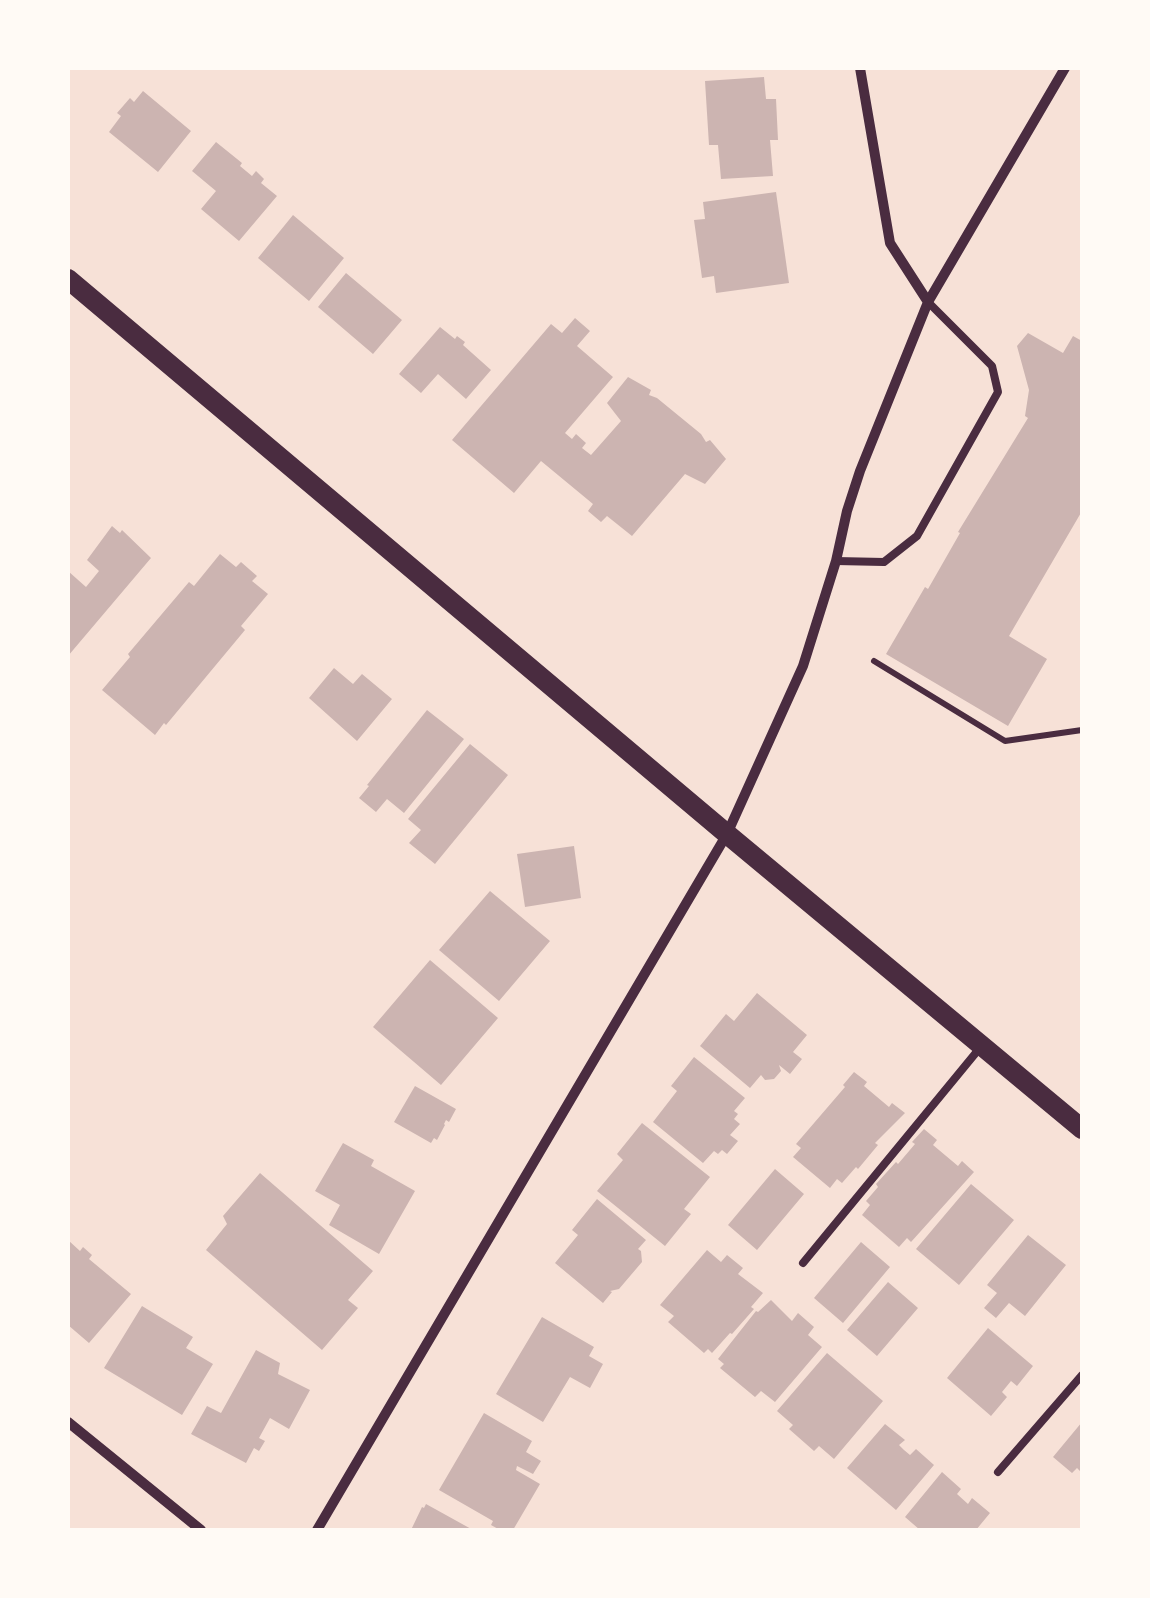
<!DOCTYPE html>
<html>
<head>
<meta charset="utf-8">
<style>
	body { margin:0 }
	#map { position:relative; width:1150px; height:1598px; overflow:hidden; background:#f7e1d7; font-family:Spectral,serif }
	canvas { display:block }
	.frame { position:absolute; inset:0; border:70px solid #fffaf5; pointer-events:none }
</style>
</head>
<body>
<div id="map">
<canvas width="1150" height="1598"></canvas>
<div class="frame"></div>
</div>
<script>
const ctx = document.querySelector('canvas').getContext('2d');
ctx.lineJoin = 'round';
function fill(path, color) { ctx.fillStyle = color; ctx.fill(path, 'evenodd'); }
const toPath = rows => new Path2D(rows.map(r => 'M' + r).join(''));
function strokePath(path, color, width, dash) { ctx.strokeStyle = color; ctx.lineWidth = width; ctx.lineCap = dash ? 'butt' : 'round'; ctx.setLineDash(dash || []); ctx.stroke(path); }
fill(toPath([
	[764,77,766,99,776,99,778,140,770,140,773,176,721,179,718,145,709,145,705,81],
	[143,91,191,131,158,172,109,132,121,116,117,113,130,98,134,102],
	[216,142,242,163,240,166,252,176,256,171,264,179,261,183,277,196,239,241,201,209,216,191,192,171],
	[776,192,789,283,716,293,714,276,702,278,694,220,705,219,703,202],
	[293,215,344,258,309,301,258,258],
	[346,273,402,320,373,354,318,307],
	[575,318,590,331,577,346,613,377,565,433,572,439,576,434,586,443,582,448,591,455,621,421,607,403,628,377,651,390,649,395,657,398,701,434,706,442,710,440,726,459,705,484,685,474,632,536,607,516,601,522,588,511,593,504,541,461,514,493,452,440,551,324,562,333],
	[440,327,455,339,457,336,465,342,463,345,491,370,466,399,438,374,421,393,399,374],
	[1028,333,1063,353,1073,336,1082,341,1082,511,1009,636,1047,659,1008,726,886,654,925,587,928,589,960,533,958,532,1028,418,1025,416,1029,390,1017,346],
	[112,526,120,533,122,530,151,558,68,656,68,571,86,587,99,571,87,560],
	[220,554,236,567,241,562,257,576,252,581,268,594,241,626,245,630,166,725,164,723,155,735,102,690,130,657,128,654,189,582,194,586],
	[334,668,353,684,362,674,392,699,357,741,309,698],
	[427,710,464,739,404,813,387,799,376,812,359,798,369,786,367,785],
	[470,744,508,775,435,864,409,843,421,830,408,819],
	[574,846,581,898,525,907,517,854],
	[490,891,550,941,499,1001,439,950],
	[430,960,498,1018,441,1085,373,1027],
	[757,993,807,1035,793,1052,802,1059,790,1074,779,1065,781,1071,774,1079,765,1080,761,1075,750,1088,700,1046,726,1014,734,1021],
	[694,1057,745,1098,734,1111,738,1114,734,1119,740,1124,730,1135,738,1141,727,1154,722,1150,718,1154,714,1151,703,1163,653,1122,677,1091,671,1086],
	[854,1072,867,1082,864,1086,889,1107,892,1103,905,1113,875,1143,878,1145,858,1169,856,1167,842,1183,837,1179,830,1188,793,1157,801,1148,796,1144,845,1087,843,1085],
	[415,1086,456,1109,449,1122,446,1120,444,1124,445,1125,437,1140,434,1138,431,1143,394,1122],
	[642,1123,710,1177,684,1209,691,1214,665,1246,597,1191,623,1160,617,1154],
	[924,1129,937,1140,933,1145,958,1166,962,1161,974,1172,911,1242,907,1238,899,1247,862,1215,870,1205,866,1201,878,1187,876,1184,896,1162,898,1164,915,1144,912,1142],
	[343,1143,374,1160,371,1166,415,1191,379,1254,329,1225,340,1205,315,1191],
	[775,1169,804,1194,757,1250,728,1225],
	[260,1173,373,1271,348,1300,358,1308,322,1350,206,1250,227,1224,223,1216],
	[971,1184,1014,1220,959,1285,916,1249],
	[597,1199,646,1240,638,1249,641,1251,642,1262,619,1289,610,1291,612,1292,603,1303,555,1263,578,1235,572,1230],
	[1028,1235,1066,1265,1025,1316,1009,1303,996,1318,984,1308,997,1293,987,1285],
	[68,1240,80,1251,83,1247,92,1255,89,1259,131,1294,89,1343,68,1325],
	[861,1242,890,1267,843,1323,814,1298],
	[707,1250,721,1262,727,1255,743,1268,738,1274,763,1293,751,1307,754,1309,732,1334,730,1333,712,1353,708,1349,704,1353,668,1322,674,1316,660,1305],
	[888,1282,918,1308,877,1356,847,1330],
	[771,1300,792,1321,798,1313,814,1327,808,1335,822,1347,775,1402,761,1391,755,1397,720,1368,724,1364,718,1359,756,1311,758,1312],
	[142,1306,193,1337,186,1348,213,1364,182,1415,104,1368],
	[542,1317,594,1347,589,1356,603,1364,590,1388,570,1377,543,1422,496,1394],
	[988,1328,1033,1366,1017,1386,1011,1381,1002,1392,1007,1397,991,1416,947,1378],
	[256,1350,280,1363,278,1374,310,1390,289,1429,270,1418,259,1438,265,1441,259,1451,254,1448,246,1463,191,1434,207,1406,221,1413],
	[827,1353,883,1401,834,1459,819,1446,814,1451,789,1429,793,1425,777,1411],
	[484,1413,532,1441,526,1452,541,1461,533,1474,517,1466,516,1470,540,1484,513,1530,500,1530,491,1525,493,1521,439,1490],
	[1082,1422,1082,1473,1077,1468,1072,1473,1053,1457],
	[885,1424,905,1440,899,1445,904,1450,910,1455,916,1449,934,1465,896,1510,847,1468],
	[942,1472,961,1489,957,1494,968,1504,972,1498,990,1513,976,1530,920,1530,905,1517],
	[426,1504,473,1530,411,1530,422,1507,424,1508]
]), '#ccb4b1');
strokePath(toPath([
	[874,661,1005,741,1082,730]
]), '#4a2c40', 6);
strokePath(toPath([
	[836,561,884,562,917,536,998,392,992,366,928,302],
	[803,1263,979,1049],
	[998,1472,1082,1375]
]), '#4a2c40', 8);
strokePath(toPath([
	[860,68,890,243,928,302],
	[68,1422,201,1530],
	[317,1530,727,834,803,666,836,561,847,511,860,471,928,302,1065,68]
]), '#4a2c40', 10);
strokePath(toPath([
	[68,279,727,834,1082,1129]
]), '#4a2c40', 20);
</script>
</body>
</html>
